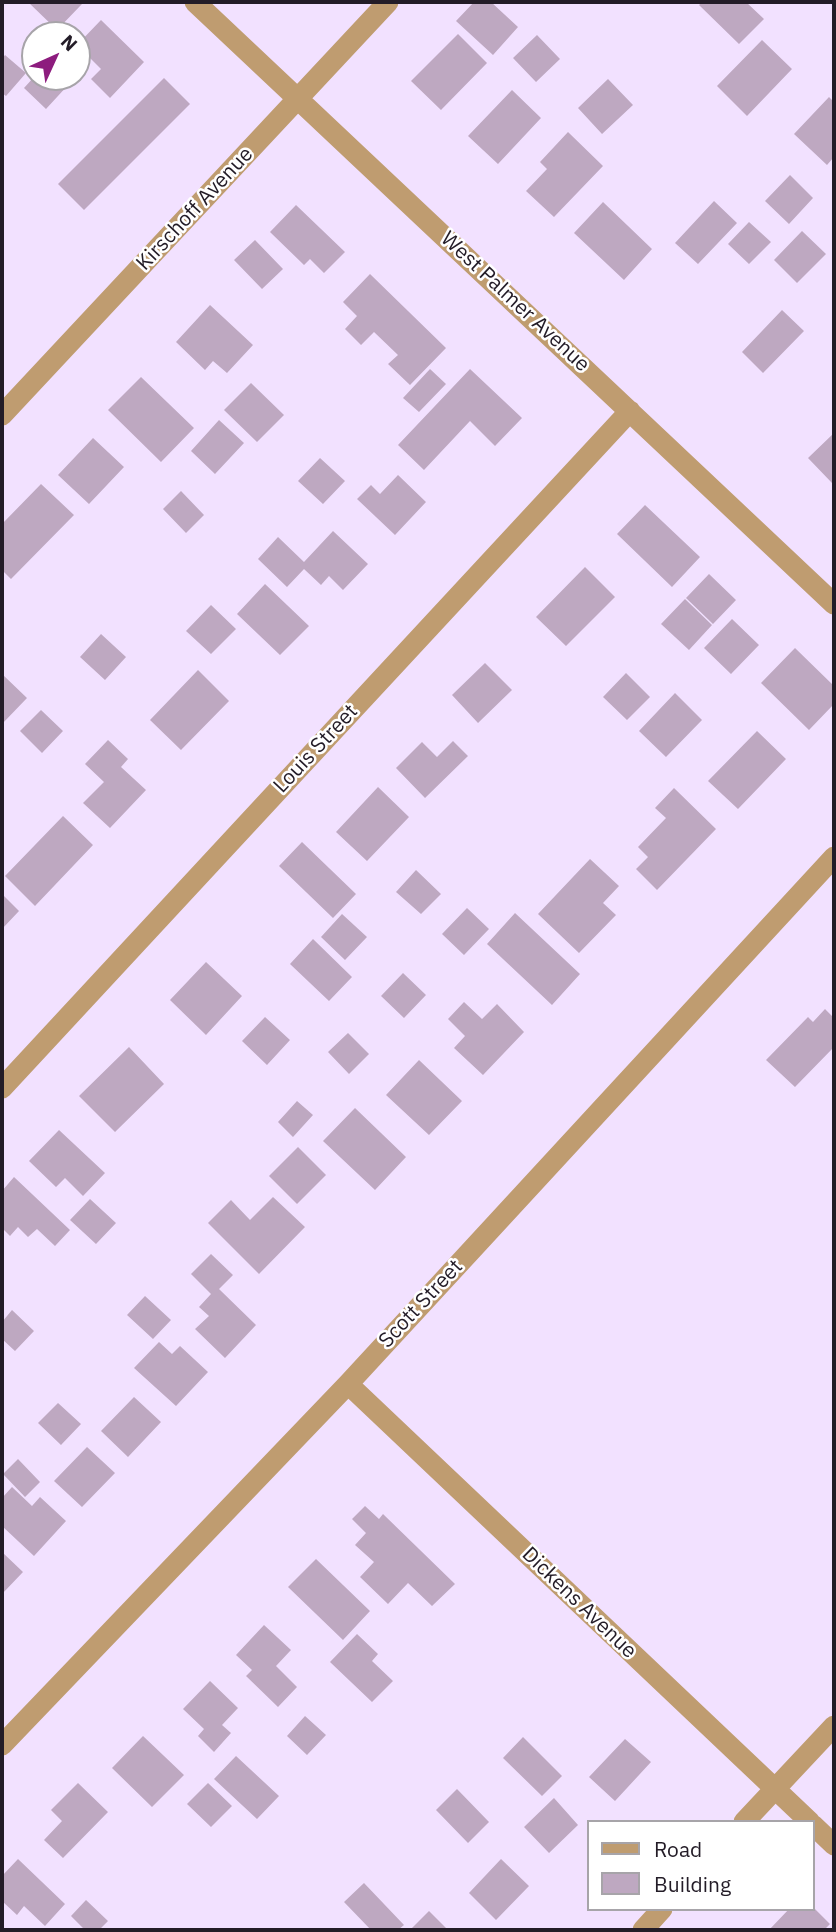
<!DOCTYPE html>
<html>
<head>
<meta charset="utf-8">
<style>
	body { margin:0 }
	#map { position:relative; width:836px; height:1932px; overflow:hidden; background:#f2e1ff; font-family:"IBM Plex Sans",sans-serif }
	canvas { display:block }
	.frame { position:absolute; inset:0; border:4px solid #231c27; pointer-events:none }
	.legend { position:absolute; left:587px; top:1820px; width:228px; height:91px; box-sizing:border-box; background:#fff; border:2px solid #a7a4a9; margin:0; padding:9px 12px; list-style:none; font-size:21px; color:#231c27 }
	.legend li { display:flex; align-items:center; gap:14px; height:35px }
	.legend b { width:35px; border:2px solid #a7a4a9 }
	.north { position:absolute; left:21px; top:21px; width:70px; height:70px; box-sizing:border-box; background:#fff; border:2px solid #a7a4a9; border-radius:50%; rotate:45deg; font-size:19px; font-weight:700; line-height:28px; text-align:center; color:#231c27 }
	.north::after { content:''; display:block; margin:auto; width:24px; height:32px; background:#8d1c7e; clip-path:polygon(50% 0,100% 100%,50% 72%,0 100%) }
</style>
</head>
<body>
<div id="map">
<canvas width="836" height="1932"></canvas>
<div class="frame"></div>
<ul class="legend">
<li><b style="height:9px;background:#bf9c70"></b>Road</li>
<li><b style="height:19px;background:#bea8c1"></b>Building</li>
</ul>
<div class="north">N</div>
</div>
<script>
const ctx = document.querySelector('canvas').getContext('2d');
ctx.lineJoin = 'round';
function fill(path, color) { ctx.fillStyle = color; ctx.fill(path, 'evenodd'); }
const toPath = rows => new Path2D(rows.map(r => 'M' + r).join(''));
function strokePath(path, color, width, dash) { ctx.strokeStyle = color; ctx.lineWidth = width; ctx.lineCap = dash ? 'butt' : 'round'; ctx.setLineDash(dash || []); ctx.stroke(path); }
function drawText(font, color, halo, rows, align = 'center') {
  ctx.font = font + ' "IBM Plex Sans",sans-serif'; ctx.lineWidth = 5; ctx.setLineDash([]); ctx.textBaseline = 'middle'; ctx.strokeStyle = halo; ctx.fillStyle = color; for (const [text, x, y, turn = 0] of rows) {
    ctx.save(); ctx.translate(x, y); ctx.rotate((+turn || 0) * Math.PI / 180); ctx.textAlign = isNaN(turn) ? turn : align; if (halo) ctx.strokeText(text, 0, 0); ctx.fillText(text, 0, 0); ctx.restore();
  }
}
fill(toPath([
	[28,2,79,2,82,4,57,30],
	[474,2,491,2,518,27,493,55,456,21],
	[702,2,746,2,764,19,739,44,699,5],
	[101,20,144,62,110,98,91,79,101,69,77,45],
	[458,34,487,63,441,110,411,81],
	[537,35,560,59,536,82,513,58],
	[762,40,792,69,747,116,717,86],
	[5,55,26,73,6,96,2,93,2,59],
	[34,77,62,77,69,84,46,109,24,88],
	[164,78,190,104,84,210,58,184],
	[608,79,633,105,602,134,578,108],
	[512,90,541,118,498,164,468,136],
	[829,97,834,102,834,157,827,165,794,134],
	[568,132,603,166,554,217,526,191,547,169,540,162],
	[790,175,813,198,789,224,765,201],
	[714,201,737,223,698,264,675,243],
	[603,202,652,249,624,280,574,233],
	[296,205,345,252,324,273,310,259,304,265,270,232],
	[749,222,771,242,749,264,728,244],
	[802,231,826,254,797,283,774,260],
	[255,240,283,269,262,289,234,260],
	[370,274,446,348,410,385,388,364,398,355,374,332,361,345,345,329,357,316,343,302],
	[210,305,253,345,227,373,213,361,205,370,176,342],
	[782,310,804,331,763,373,742,352],
	[430,369,446,384,419,412,403,398],
	[470,369,522,418,495,446,470,421,424,470,398,445],
	[141,377,194,428,161,462,108,410],
	[251,383,284,415,257,442,224,410],
	[219,420,244,443,215,474,191,451],
	[834,433,834,480,832,483,808,458],
	[93,438,124,467,89,504,58,475],
	[320,458,345,481,323,504,298,481],
	[398,475,426,502,395,535,357,499,371,485,380,494],
	[41,484,74,515,11,579,2,570,2,524],
	[181,491,204,515,186,533,163,509],
	[645,505,700,557,672,587,617,534],
	[333,531,368,564,343,590,329,576,321,585,304,569,287,587,258,559,278,537,304,562],
	[585,567,615,597,566,646,536,617],
	[709,574,736,600,713,624,686,598],
	[265,584,309,626,280,655,237,614],
	[685,599,712,625,689,650,661,624],
	[211,605,236,629,211,654,186,631],
	[732,619,759,645,731,674,704,648],
	[101,634,126,657,105,680,80,657],
	[795,648,834,686,834,704,809,730,761,683],
	[485,663,512,690,478,723,452,695],
	[198,670,229,701,181,750,150,720],
	[626,673,650,697,627,720,603,697],
	[2,674,27,698,2,724],
	[675,693,702,720,666,757,639,731],
	[41,710,63,731,42,753,20,731],
	[757,731,786,759,738,809,708,781],
	[108,740,128,759,121,767,146,790,110,828,83,803,104,782,85,764],
	[453,741,468,756,425,798,396,768,422,742,437,757],
	[378,787,409,817,367,861,336,832],
	[674,788,716,829,657,890,636,869,648,857,638,847,666,818,655,808],
	[63,816,93,845,35,906,5,876],
	[302,842,356,894,333,918,279,866],
	[590,859,619,886,603,903,616,915,579,953,538,914],
	[416,870,441,894,421,914,396,892],
	[2,894,19,911,2,929],
	[467,908,489,929,464,955,442,934],
	[515,913,580,974,552,1005,487,944],
	[342,914,367,937,345,960,321,937],
	[313,939,352,977,329,1001,290,964],
	[206,962,242,996,206,1035,170,1000],
	[403,973,426,995,404,1018,381,996],
	[464,1002,482,1019,497,1004,524,1032,483,1075,454,1048,465,1036,448,1019],
	[825,1009,834,1018,834,1047,795,1087,766,1060,808,1017,813,1022],
	[265,1017,290,1040,267,1065,242,1041],
	[348,1033,369,1054,349,1074,328,1052],
	[129,1047,164,1084,115,1132,79,1096],
	[419,1060,462,1101,429,1135,386,1095],
	[297,1101,313,1115,293,1137,278,1122],
	[355,1108,406,1157,375,1190,323,1141],
	[59,1130,105,1173,83,1196,65,1178,56,1187,29,1161],
	[298,1147,326,1175,297,1204,269,1176],
	[14,1177,70,1230,55,1246,37,1229,28,1237,18,1227,10,1236,2,1228,2,1191],
	[273,1197,305,1227,259,1274,208,1223,231,1200,250,1220],
	[90,1199,116,1223,96,1244,70,1220],
	[211,1254,233,1275,219,1289,256,1325,225,1358,195,1329,209,1316,199,1307,211,1294,191,1274],
	[145,1296,171,1320,153,1339,127,1315],
	[12,1310,34,1331,15,1351,2,1339,2,1322],
	[159,1342,172,1354,180,1346,208,1372,176,1406,134,1368],
	[134,1397,161,1422,128,1457,101,1431],
	[58,1403,81,1424,61,1445,38,1423],
	[87,1447,115,1473,82,1507,54,1481],
	[18,1459,40,1482,25,1497,3,1474],
	[12,1487,32,1506,40,1497,66,1521,34,1556,2,1526,2,1498],
	[365,1506,379,1519,383,1514,455,1584,432,1606,408,1583,388,1604,360,1577,374,1562,355,1545,366,1533,352,1519],
	[2,1552,23,1572,2,1594],
	[316,1559,370,1611,343,1640,288,1587],
	[264,1625,291,1650,276,1666,297,1687,278,1707,246,1676,252,1670,236,1655],
	[357,1634,378,1654,372,1661,393,1681,372,1702,330,1662],
	[210,1681,238,1708,222,1725,231,1733,214,1752,198,1736,204,1729,183,1709],
	[305,1716,326,1735,307,1755,287,1736],
	[143,1736,184,1775,152,1807,112,1768],
	[523,1737,562,1776,542,1796,503,1758],
	[625,1739,651,1762,615,1801,589,1777],
	[236,1756,279,1796,257,1819,214,1779],
	[78,1783,108,1812,63,1858,44,1840,62,1821,51,1810],
	[208,1783,232,1806,211,1827,187,1804],
	[457,1789,489,1822,468,1843,436,1810],
	[554,1798,578,1825,549,1853,524,1827],
	[18,1859,65,1904,45,1926,24,1906,17,1915,2,1901,2,1876],
	[501,1859,529,1886,496,1920,469,1893],
	[364,1883,404,1925,398,1930,371,1930,344,1902],
	[86,1900,108,1921,99,1930,85,1930,71,1916],
	[789,1909,815,1909,830,1924,824,1930,769,1930],
	[429,1911,448,1930,410,1930]
]), '#bea8c1');
strokePath(toPath([
	[195,2,834,604],
	[2,415,388,2],
	[2,1088,630,411],
	[348,1384,810,1822],
	[2,1745,348,1384,834,857],
	[744,1822,834,1726],
	[813,1825,834,1845],
	[643,1930,662,1909]
]), '#bf9c70', 21);
drawText('21px', '#231c27', '#fff', [
	["Kirschoff Avenue",195,209,-47],
	["West Palmer Avenue",515,302,43],
	["Louis Street",316,749,-47],
	["Scott Street",421,1304,-47],
	["Dickens Avenue",579,1603,44]
]);
</script>
</body>
</html>
